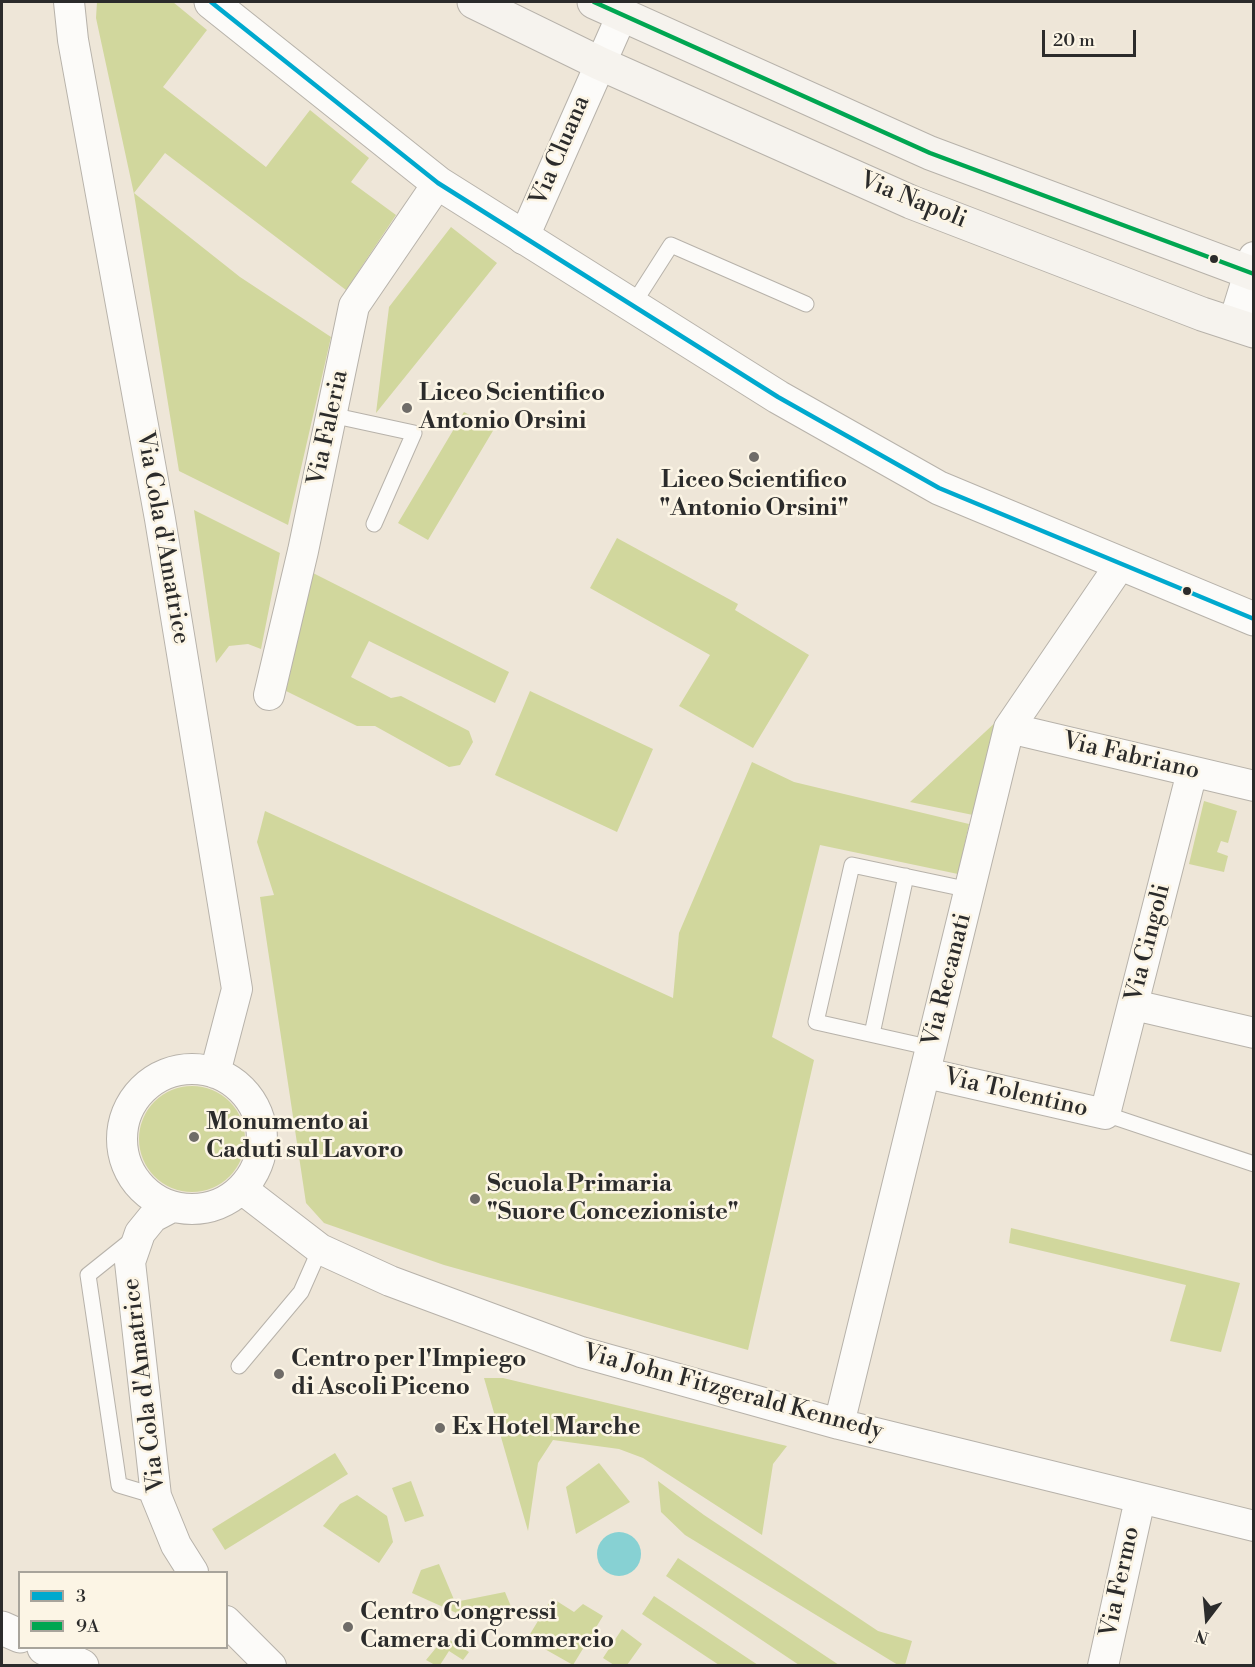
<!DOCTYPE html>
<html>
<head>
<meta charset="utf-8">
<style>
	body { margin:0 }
	#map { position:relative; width:1255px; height:1667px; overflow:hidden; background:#eee6d8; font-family:"Libre Bodoni",serif }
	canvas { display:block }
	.frame { position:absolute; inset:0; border:3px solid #2b2b2b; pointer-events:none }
	.legend { position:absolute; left:18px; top:1571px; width:210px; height:78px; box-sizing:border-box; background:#fcf5e5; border:2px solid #a8a49b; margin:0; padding:8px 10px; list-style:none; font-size:18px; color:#2b2b2b }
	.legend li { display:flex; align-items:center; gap:12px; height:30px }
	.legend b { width:30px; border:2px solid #a8a49b }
	.north { position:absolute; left:1177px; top:1589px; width:60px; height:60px; -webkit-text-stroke:4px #fcf5e5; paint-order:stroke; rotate:196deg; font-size:16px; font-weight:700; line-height:24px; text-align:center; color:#2b2b2b }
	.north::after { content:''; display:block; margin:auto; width:21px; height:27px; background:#2b2b2b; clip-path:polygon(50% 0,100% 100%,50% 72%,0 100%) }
	.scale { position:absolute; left:1042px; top:30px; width:94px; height:27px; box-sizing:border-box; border:3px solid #2b2b2b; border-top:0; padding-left:8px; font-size:18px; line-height:21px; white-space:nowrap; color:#2b2b2b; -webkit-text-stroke:4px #fcf5e5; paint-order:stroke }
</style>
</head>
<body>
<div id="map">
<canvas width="1255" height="1667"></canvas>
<div class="frame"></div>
<ul class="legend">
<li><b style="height:8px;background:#00a9ce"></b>3</li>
<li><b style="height:8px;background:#00a651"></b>9A</li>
</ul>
<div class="north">N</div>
<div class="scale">20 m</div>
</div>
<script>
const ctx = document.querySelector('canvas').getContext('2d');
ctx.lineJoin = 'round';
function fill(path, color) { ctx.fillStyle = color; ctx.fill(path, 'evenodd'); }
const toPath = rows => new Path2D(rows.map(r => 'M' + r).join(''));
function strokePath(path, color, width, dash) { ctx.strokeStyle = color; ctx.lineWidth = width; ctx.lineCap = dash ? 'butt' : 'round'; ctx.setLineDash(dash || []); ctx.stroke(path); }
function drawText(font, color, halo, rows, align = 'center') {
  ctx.font = font + ' "Libre Bodoni",serif'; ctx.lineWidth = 5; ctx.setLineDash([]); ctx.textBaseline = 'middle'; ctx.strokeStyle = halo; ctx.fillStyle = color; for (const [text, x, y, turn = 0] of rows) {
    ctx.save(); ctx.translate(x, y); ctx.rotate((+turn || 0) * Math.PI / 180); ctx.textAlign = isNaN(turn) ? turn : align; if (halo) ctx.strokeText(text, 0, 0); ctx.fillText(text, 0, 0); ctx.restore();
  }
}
fill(toPath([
	[97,2,173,2,207,30,163,87,266,167,310,110,369,158,351,182,396,215,346,290,165,153,134,193,240,277,331,337,288,525,179,471,134,194,96,18],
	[451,227,497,263,376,413,389,307],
	[464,412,494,429,428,540,398,523],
	[194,510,280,553,261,649,248,644,229,646,216,663],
	[617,538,738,604,735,610,809,655,753,748,679,706,710,655,590,588],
	[313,573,509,672,495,703,369,641,351,677,391,698,401,696,469,731,473,742,460,765,449,767,375,726,357,726,286,691],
	[530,691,653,749,617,832,495,775],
	[999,719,973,815,910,802],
	[752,762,794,782,969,824,958,874,820,845,772,1037,814,1060,748,1350,444,1265,324,1223,306,1203,260,897,274,895,257,842,265,811,673,998,679,933],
	[1204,801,1237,811,1228,843,1221,841,1217,852,1228,856,1224,872,1189,864],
	'139 1139a53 53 0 1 1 106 0a53 53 0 1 1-106 0Z',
	[1011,1228,1240,1283,1221,1352,1170,1341,1186,1285,1009,1243],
	[484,1378,503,1378,787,1446,773,1464,762,1535,643,1458,619,1449,553,1440,538,1463,528,1531],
	[335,1453,348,1474,225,1550,212,1529],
	[599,1463,630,1502,576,1534,566,1487],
	[411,1481,424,1516,405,1522,392,1488],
	[658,1481,704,1515,878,1631,912,1641,905,1665,898,1665,685,1535,661,1512],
	[357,1495,387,1516,393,1542,379,1563,323,1526,340,1504],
	[678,1558,839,1665,799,1665,666,1576],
	[439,1564,455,1602,505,1592,512,1609,472,1620,412,1593,421,1570],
	[654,1596,758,1665,719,1665,642,1614],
	[552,1598,574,1612,583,1604,603,1616,573,1665,527,1639],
	[622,1629,642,1644,627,1665,614,1665,603,1658],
	[445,1637,469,1652,463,1660,449,1651,440,1665,435,1665,426,1660]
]), '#d1d79d');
fill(toPath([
	'597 1554a22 22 0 1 1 44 0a22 22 0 1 1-44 0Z'
]), '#87d1d3');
const service = toPath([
	[632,306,671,245,806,304],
	[331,415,414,433,374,524],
	[872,1034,906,876],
	[932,1048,816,1022,852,865,970,890],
	[1105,1114,1254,1164],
	[133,1239,88,1275,119,1485,156,1496],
	[239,1366,301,1292,320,1249]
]);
const minor = toPath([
	[69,2,73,40,160,519,237,989,215,1073],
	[523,239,622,15],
	[1233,325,1254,257],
	[269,695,303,551,354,306,438,183],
	[1009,728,1254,786],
	[1134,1005,1254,1033],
	'122 1139a70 70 0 1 1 140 0a70 70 0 1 1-140 0Z',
	[926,1073,1105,1114,1192,772],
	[242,1189,320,1249,390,1281,581,1352,839,1424,1254,1526],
	[172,1207,153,1217,140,1233,130,1262,156,1496,176,1545,193,1572],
	[839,1424,1009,728,1120,565],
	[226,1621,271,1666],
	[1103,1666,1140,1499]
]);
const tertiary = toPath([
	[211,2,438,183,778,397,939,488,1254,619],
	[2,1628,20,1636],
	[44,1648,82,1666]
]);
const secondary = toPath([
	[474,2,599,63,911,202,1202,314,1254,331],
	[594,2,930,153,1254,274]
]);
strokePath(service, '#b7b2aa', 17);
strokePath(minor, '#b7b2aa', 32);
strokePath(tertiary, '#b7b2aa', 35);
strokePath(secondary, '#b7b2aa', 35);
strokePath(service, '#fcfbf9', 15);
strokePath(minor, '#fcfbf9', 30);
strokePath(tertiary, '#fcfbf9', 33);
strokePath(secondary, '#f6f3ee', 33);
strokePath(toPath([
	[211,2,438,183,778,397,939,488,1254,619]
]), '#00a9ce', 4.5);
strokePath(toPath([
	[594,2,930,153,1254,274]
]), '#00a651', 4.5);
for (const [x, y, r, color] of [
	[1214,259,5,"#2b2b2b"],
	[407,408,6,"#6f6c68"],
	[754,457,6,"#6f6c68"],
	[1187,591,5,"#2b2b2b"],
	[194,1137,6,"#6f6c68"],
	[475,1199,6,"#6f6c68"],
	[279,1374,6,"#6f6c68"],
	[440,1428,6,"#6f6c68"],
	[348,1627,6,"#6f6c68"]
]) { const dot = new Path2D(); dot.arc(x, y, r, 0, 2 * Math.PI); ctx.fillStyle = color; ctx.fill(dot); strokePath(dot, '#fcf5e5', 2); }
drawText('24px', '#2b2b2b', '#fcf5e5', [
	["Via Cluana",561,151,-67],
	["Via Napoli",913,201,22],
	["Via Faleria",329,428,-78],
	["Via Cola d'Amatrice",162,538,80],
	["Via Fabriano",1131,757,13],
	["Via Cingoli",1149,943,-76],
	["Via Recanati",948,980,-76],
	["Via Tolentino",1016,1094,13],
	["Via Cola d'Amatrice",145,1385,-97],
	["Via John Fitzgerald Kennedy",733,1393,15],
	["Via Fermo",1121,1582,-78]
]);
drawText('bold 24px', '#2b2b2b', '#fcf5e5', [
	["Liceo Scientifico",419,394],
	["Antonio Orsini",419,422],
	["Liceo Scientifico",754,481,"center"],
	["\"Antonio Orsini\"",754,509,"center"],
	["Monumento ai",206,1123],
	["Caduti sul Lavoro",206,1151],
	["Scuola Primaria",487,1185],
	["\"Suore Concezioniste\"",487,1213],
	["Centro per l'Impiego",291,1360],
	["di Ascoli Piceno",291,1388],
	["Ex Hotel Marche",452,1428],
	["Centro Congressi",360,1613],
	["Camera di Commercio",360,1641]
], 'left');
</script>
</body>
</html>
